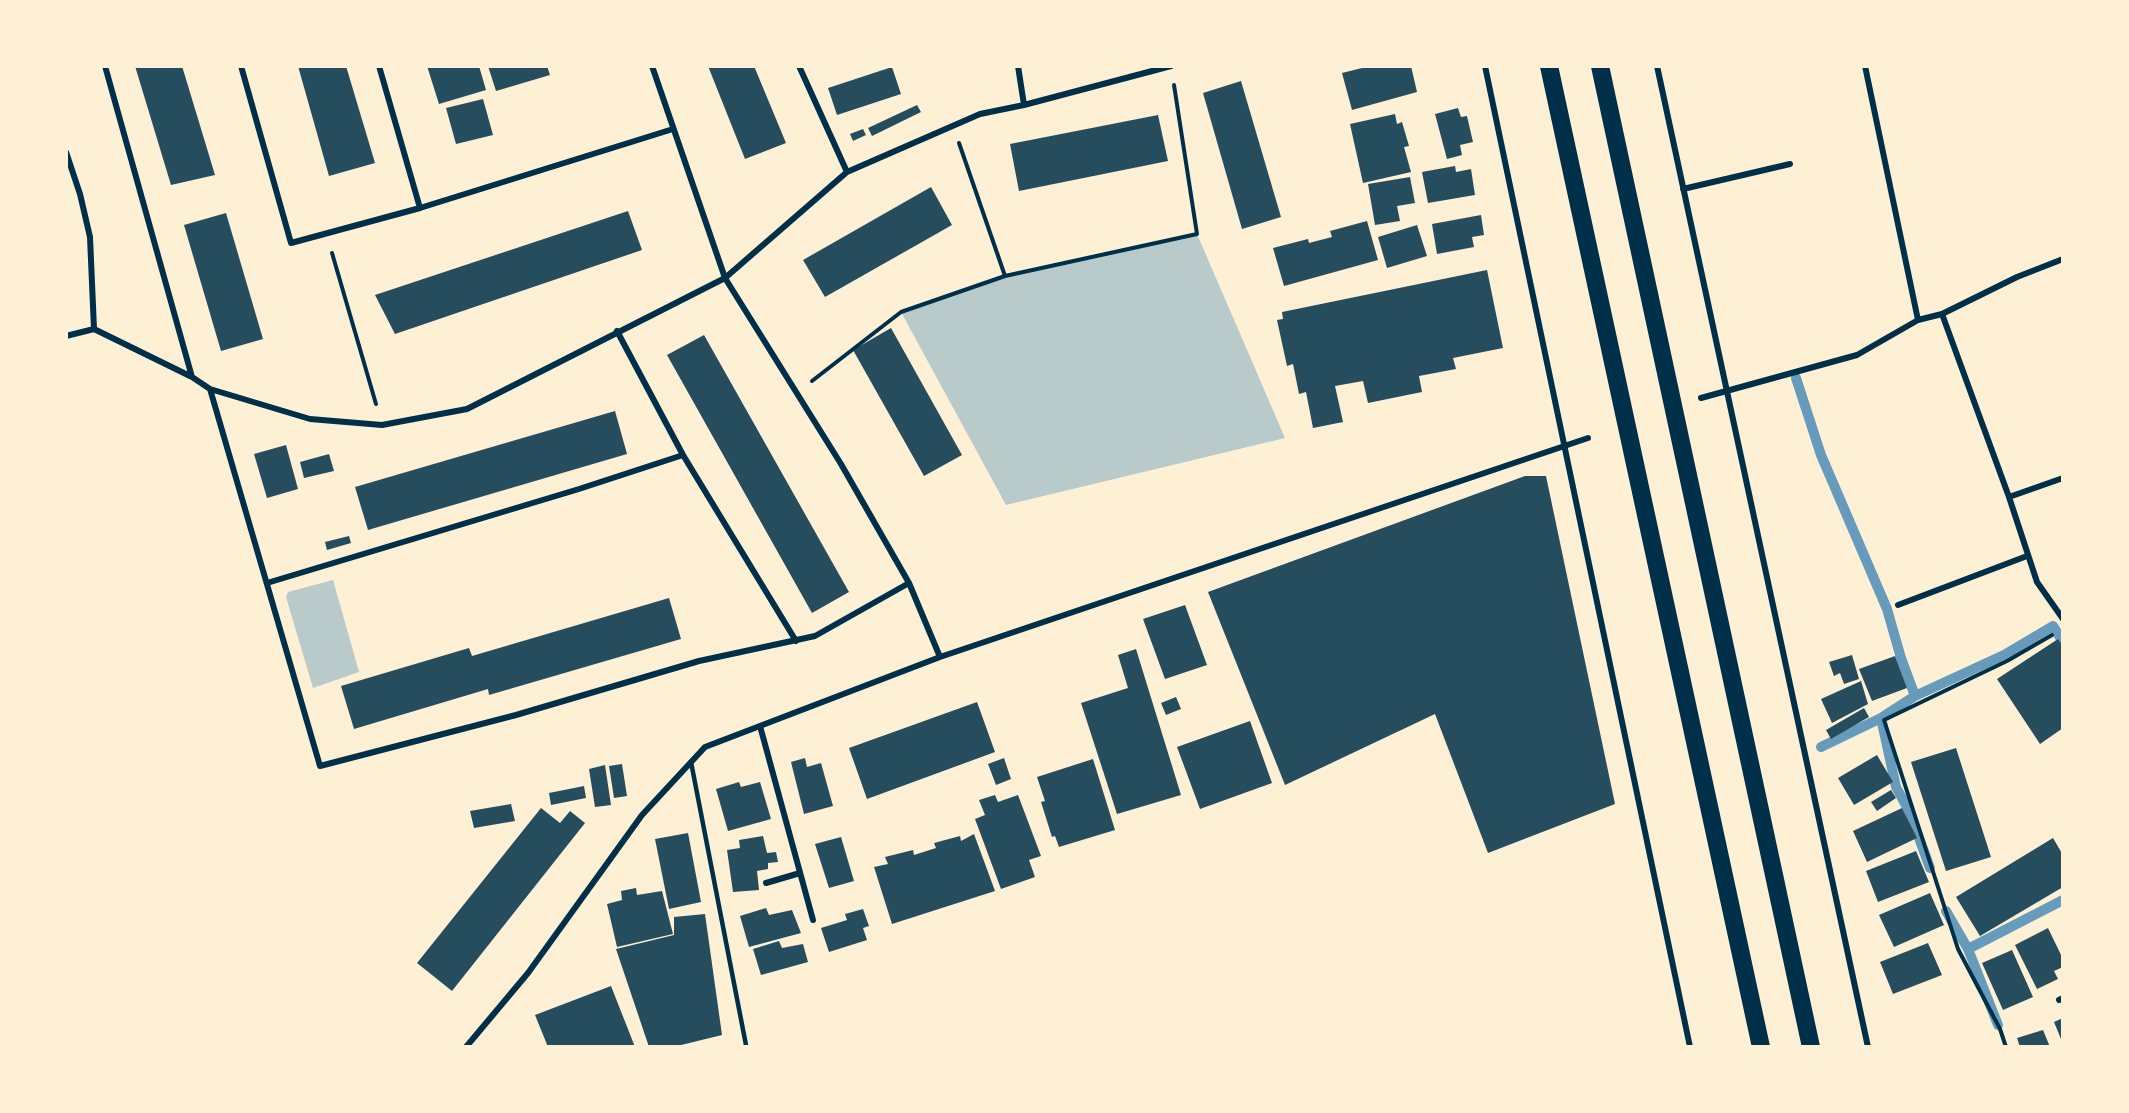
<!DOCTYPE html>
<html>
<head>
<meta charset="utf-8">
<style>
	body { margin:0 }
	#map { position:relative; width:2129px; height:1113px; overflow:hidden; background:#fdf0d5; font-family:"Nunito Sans",sans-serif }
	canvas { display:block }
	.frame { position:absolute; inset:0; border:68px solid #fdf0d5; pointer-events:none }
</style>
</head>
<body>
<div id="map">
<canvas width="2129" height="1113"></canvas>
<div class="frame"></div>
</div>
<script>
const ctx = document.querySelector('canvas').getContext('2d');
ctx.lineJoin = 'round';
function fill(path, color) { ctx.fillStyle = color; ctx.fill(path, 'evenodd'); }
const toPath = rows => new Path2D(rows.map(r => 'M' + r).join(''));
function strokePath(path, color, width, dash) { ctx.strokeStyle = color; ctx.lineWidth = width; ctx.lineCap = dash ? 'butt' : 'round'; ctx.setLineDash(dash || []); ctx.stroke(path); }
fill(toPath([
	[1197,234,1285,438,1006,505,901,312,1005,276],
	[333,580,359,672,313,688,286,597,288,592]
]), '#b9caca');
strokePath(toPath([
	[1796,378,1821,455,1887,609,1901,658,1915,696],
	[1881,718,1896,787,1910,813,1930,868],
	[1821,747,1881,718,1915,696,2004,655,2053,626,2063,642],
	[1946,911,1968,949,1998,1025],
	[1968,949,2063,900]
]), '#669bbc', 10);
fill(toPath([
	[135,66,182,66,215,175,171,185],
	[298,66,346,66,375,163,329,176],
	[427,66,479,66,486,90,439,104],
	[488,66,547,66,550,75,496,91],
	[708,66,754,66,786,143,745,159],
	[1370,66,1411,66,1417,92,1352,110,1342,73],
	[892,67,901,94,837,115,828,88],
	[1241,81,1281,217,1242,229,1203,93],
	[483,99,493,135,456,144,446,108],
	[917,105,921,112,872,136,868,128],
	[1458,108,1461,117,1467,116,1473,142,1460,145,1462,155,1447,159,1435,114],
	[1395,114,1397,124,1402,122,1409,146,1404,147,1411,172,1363,183,1350,124],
	[1158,115,1168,161,1019,191,1010,144],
	[863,129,866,135,853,141,850,134],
	[1455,166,1456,172,1471,169,1475,195,1428,203,1422,172],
	[1410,177,1415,203,1397,206,1400,221,1375,225,1368,184],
	[931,187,952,225,825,297,803,260],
	[628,211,642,250,395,334,375,295],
	[226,213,263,339,221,351,184,225],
	[1481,215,1484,235,1472,237,1474,247,1437,254,1432,224],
	[1367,221,1378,260,1284,286,1273,248,1308,239,1309,243,1332,237,1330,231],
	[1417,225,1427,256,1387,268,1378,237],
	[1487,270,1503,348,1453,358,1456,369,1419,376,1422,392,1368,403,1363,381,1335,386,1343,422,1313,428,1306,392,1299,394,1293,364,1287,366,1277,320,1283,319,1282,312],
	[891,328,962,455,924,476,853,350],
	[704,335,849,592,812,613,667,355],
	[615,411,627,454,368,530,355,487],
	[286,445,298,489,267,498,254,454],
	[329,454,334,471,304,478,300,462],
	[1525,476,1546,476,1615,804,1488,853,1435,714,1285,785,1208,592],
	[349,536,351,543,327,550,325,542],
	[669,598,681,639,489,695,488,689,354,729,341,686,469,648,472,656],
	[1185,605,1207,665,1165,679,1143,619],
	[2058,639,2063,646,2063,728,2040,744,1997,679],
	[1136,649,1181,795,1117,814,1081,703,1128,688,1118,655],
	[1852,655,1859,679,1844,684,1840,673,1834,676,1829,662],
	[1895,656,1907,688,1872,701,1859,669],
	[1861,681,1868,704,1832,723,1821,699],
	[1176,697,1181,709,1166,715,1161,703],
	[977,702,995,752,867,799,849,748],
	[1864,708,1869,717,1831,739,1826,730],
	[1250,721,1272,783,1200,809,1177,747],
	[1956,748,1991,857,1946,871,1911,762],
	[1877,755,1893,782,1854,805,1838,778],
	[805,758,807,767,821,763,833,806,804,814,791,762],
	[1004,758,1011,779,996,785,988,764],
	[1093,759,1115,830,1059,847,1055,836,1052,837,1041,802,1045,801,1037,777],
	[622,764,627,796,614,798,609,766],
	[605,765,611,805,595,807,589,769],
	[739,782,741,787,760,782,771,819,728,831,716,789],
	[584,786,586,798,551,805,549,793],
	[1891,790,1896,798,1877,811,1871,802],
	[995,795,998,802,1018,795,1041,856,1029,860,1035,877,1001,889,975,819,985,815,979,800],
	[511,804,515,821,474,828,470,811],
	[541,808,560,823,570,811,585,823,452,991,417,963],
	[1902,808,1917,838,1867,862,1853,831],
	[688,833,701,902,669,909,655,839],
	[974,834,995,891,892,924,874,867,888,864,885,857,913,850,914,855,936,848,934,843,960,836,961,841],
	[763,836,767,853,776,852,778,862,768,863,768,869,757,871,759,890,733,892,727,850,740,848,739,840],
	[841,837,854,881,829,888,815,844],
	[2053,838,2063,855,2063,887,1980,936,1956,897],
	[1916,851,1929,882,1878,902,1866,871],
	[636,888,637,895,662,891,673,934,617,947,607,904,622,900,621,891],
	[1930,893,1944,925,1894,947,1879,915],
	[766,908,769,915,792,910,801,933,749,947,740,916],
	[863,909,869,926,863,928,867,940,829,952,821,928,847,920,845,914],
	[705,914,722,1035,673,1047,649,1047,616,949,674,935,674,917],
	[2048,928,2063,959,2063,967,2054,971,2058,979,2037,989,2015,945],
	[779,941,782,948,803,944,808,962,761,975,753,949],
	[1928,943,1942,975,1893,994,1880,962],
	[2012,950,2033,997,2003,1010,1982,963],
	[611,986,635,1047,548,1047,535,1015],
	[2063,1018,2063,1044,2054,1022],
	[2043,1030,2050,1047,2020,1047,2017,1038]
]), '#264d5e');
strokePath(toPath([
	[332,253,376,404],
	[1005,276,1197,234,1174,85],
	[812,381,901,312,1005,276,959,143],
	[2006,1047,2000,1029,1958,949,1884,720,2007,661,2052,635]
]), '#003049', 4);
strokePath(toPath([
	[691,762,746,1045]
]), '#003049', 4.5);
strokePath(toPath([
	[105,66,192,377],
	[241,66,291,243,420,208,673,129],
	[379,66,420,208],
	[652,66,725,278,841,464,909,583,940,657],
	[799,66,847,172],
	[1018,66,1024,105],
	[1485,66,1690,1047],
	[1657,66,1868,1047],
	[1865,66,1918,320],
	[66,152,80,194,90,237,94,329],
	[1683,189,1790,164],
	[1942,314,2009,497,2037,582,2063,619],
	[617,331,683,455,796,641],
	[66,336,94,329,192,377,210,389,310,419,382,425,467,409,725,278,847,172,980,114,1024,105,1171,66],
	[210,389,320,766,516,715,699,661,815,636,909,583],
	[1701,398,1857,355,1918,320,1942,314,2017,277,2063,259],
	[2009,497,2063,478],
	[267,583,579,489,683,455],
	[1898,605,2027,556],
	[760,726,813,920],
	[766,883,800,873],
	[2059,1000,2063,998],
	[466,1047,528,973,642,815,705,747,940,657,1588,438]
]), '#003049', 6);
strokePath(toPath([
	[1549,66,1761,1047],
	[1600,66,1811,1047]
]), '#003049', 18);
</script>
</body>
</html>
